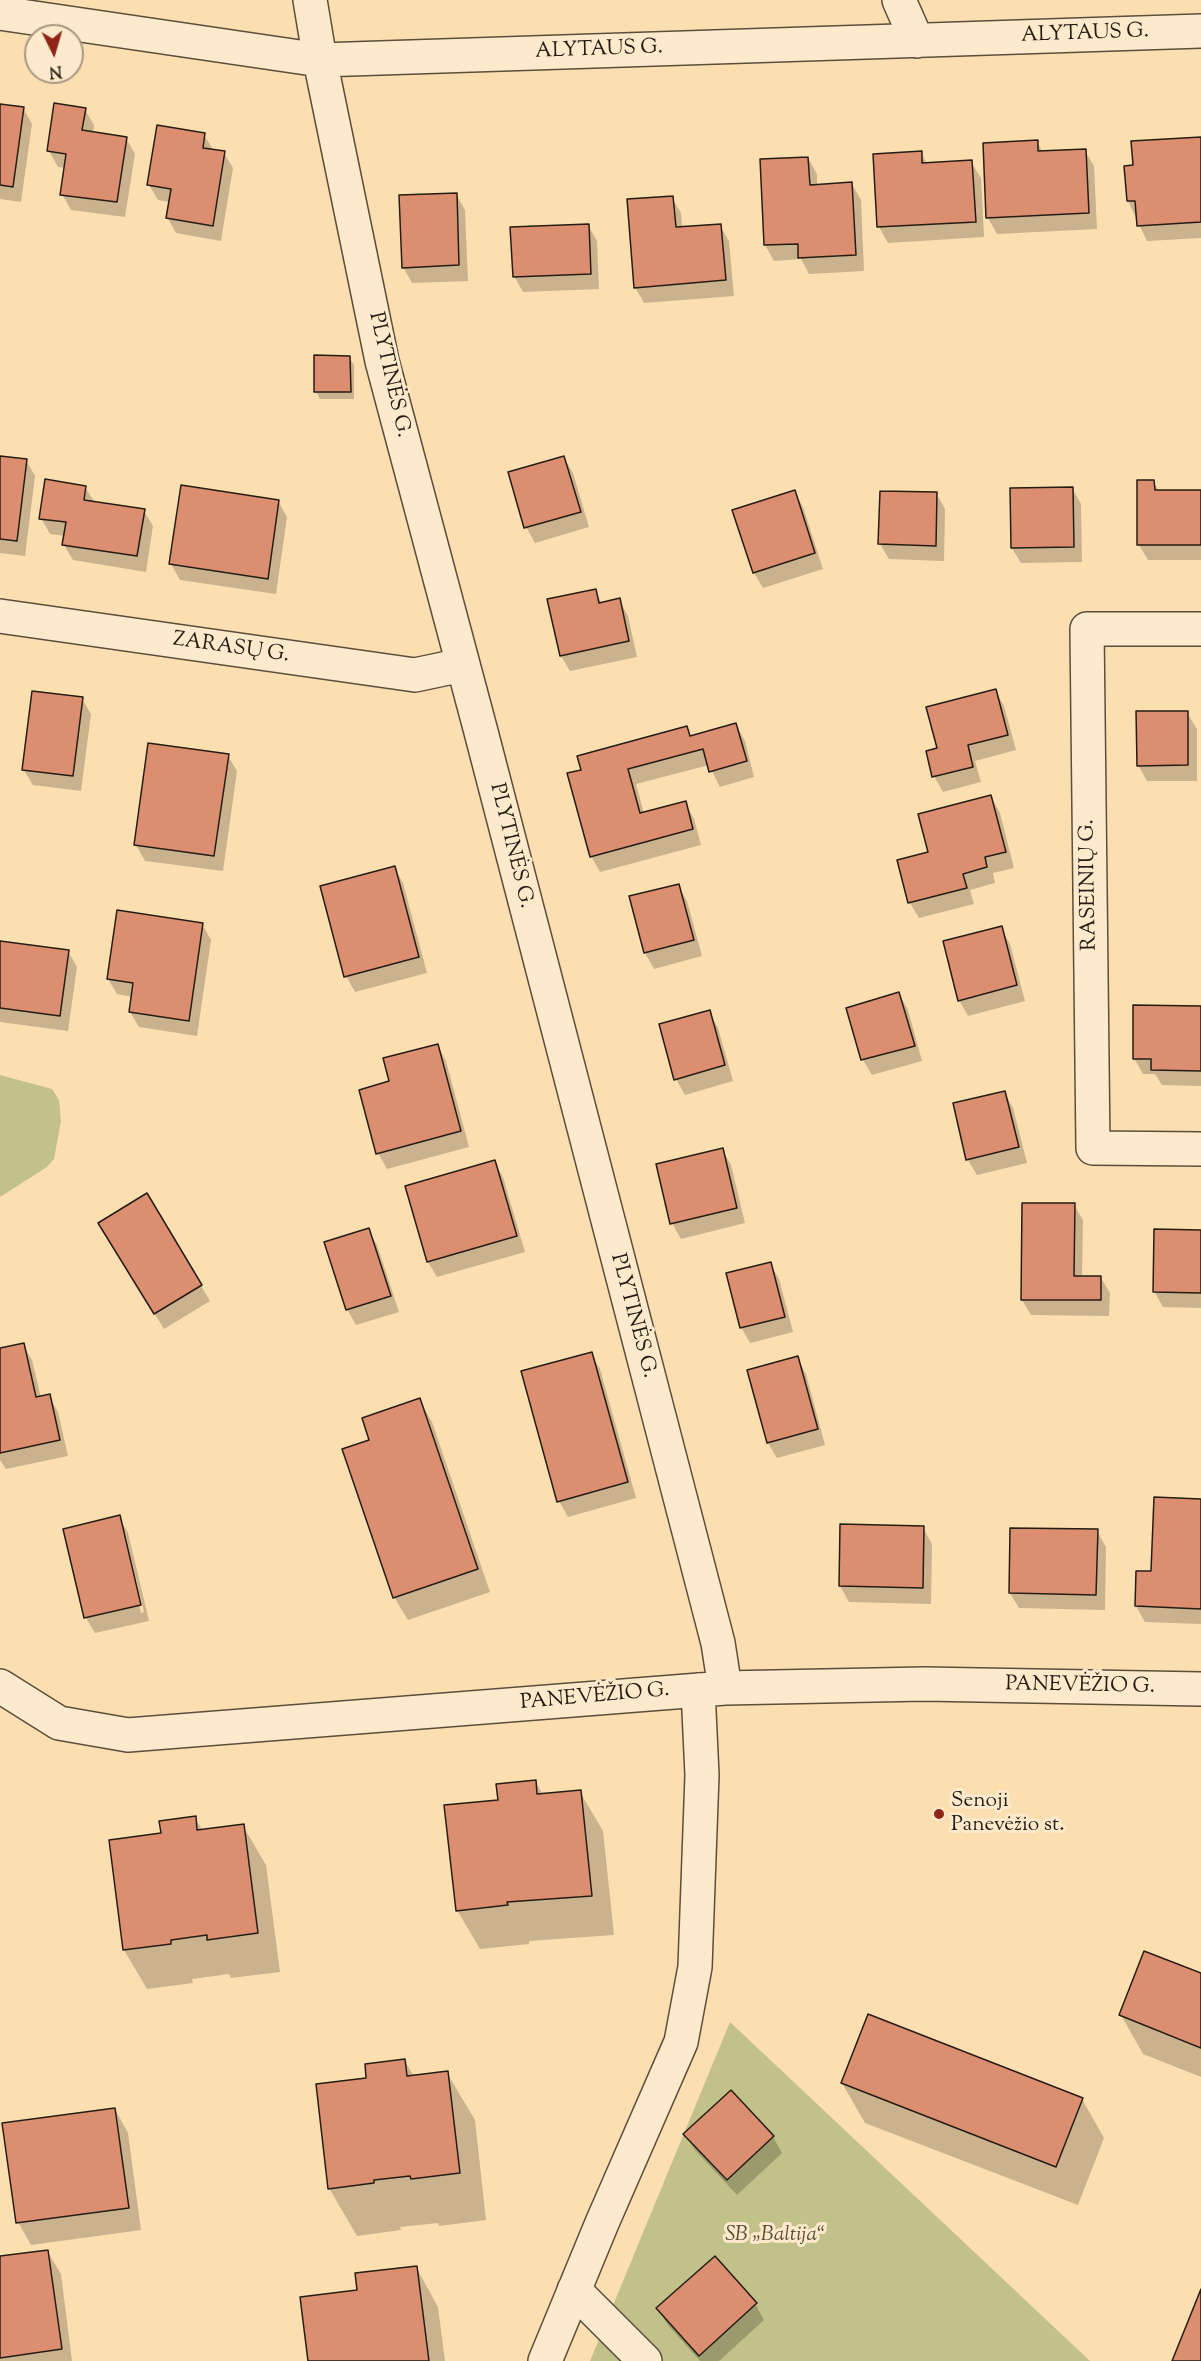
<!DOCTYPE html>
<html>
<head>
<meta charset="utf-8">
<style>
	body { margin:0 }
	#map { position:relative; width:1201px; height:2361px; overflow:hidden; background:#fcdfb1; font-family:"Sorts Mill Goudy",serif }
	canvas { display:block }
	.north { position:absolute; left:24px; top:24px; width:60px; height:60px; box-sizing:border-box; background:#fdeacc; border:2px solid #a79882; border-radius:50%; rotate:175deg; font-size:16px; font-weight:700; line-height:24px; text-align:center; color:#251d14 }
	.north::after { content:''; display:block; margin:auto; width:21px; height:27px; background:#8f2418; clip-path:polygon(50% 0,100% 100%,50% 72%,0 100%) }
</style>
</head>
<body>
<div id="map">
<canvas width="1201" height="2361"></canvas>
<div class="north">N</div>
</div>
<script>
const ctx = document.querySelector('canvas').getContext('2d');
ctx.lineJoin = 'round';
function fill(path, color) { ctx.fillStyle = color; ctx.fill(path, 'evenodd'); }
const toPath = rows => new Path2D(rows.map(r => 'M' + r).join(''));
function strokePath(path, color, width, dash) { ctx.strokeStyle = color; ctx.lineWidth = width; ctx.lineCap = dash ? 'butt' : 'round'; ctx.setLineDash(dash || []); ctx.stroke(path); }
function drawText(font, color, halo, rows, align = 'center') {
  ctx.font = font + ' "Sorts Mill Goudy",serif'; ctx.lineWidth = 6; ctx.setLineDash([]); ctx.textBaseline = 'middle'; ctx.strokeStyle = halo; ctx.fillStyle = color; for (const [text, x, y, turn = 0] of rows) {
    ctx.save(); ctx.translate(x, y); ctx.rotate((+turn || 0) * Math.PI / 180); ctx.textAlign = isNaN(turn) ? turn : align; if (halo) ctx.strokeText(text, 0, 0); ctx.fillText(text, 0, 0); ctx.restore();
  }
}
fill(toPath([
	[0,1075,52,1089,59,1100,61,1121,54,1159,47,1167,0,1197],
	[730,2022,1090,2361,590,2361]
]), '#c2c18a');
fill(toPath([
	[0,105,23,108,32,124,21,202,0,199],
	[85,110,94,125,93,133,126,138,135,154,125,217,71,210,62,194,66,168,58,167,49,151],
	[204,135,214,151,224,153,233,168,221,241,176,233,167,217,170,202,158,200,149,185],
	[1201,138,1201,238,1147,241,1128,201,1126,167,1135,167],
	[1037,141,1043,153,1085,151,1094,166,1097,229,997,234,988,218,984,144],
	[921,153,927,164,971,162,981,178,984,237,888,243,879,227],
	[808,158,817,174,817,186,852,184,861,200,864,271,809,274,801,259,774,261,765,245],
	[456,194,465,210,468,281,412,283,403,267],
	[672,198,681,213,682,228,720,226,729,241,734,296,644,303,635,287],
	[588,225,597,241,599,289,523,292,514,276],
	[349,357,354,365,354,399,320,399,316,392],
	[0,457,26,460,35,476,25,556,0,553],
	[564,458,573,473,589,527,535,543,526,527],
	[1154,482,1159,492,1201,492,1201,560,1148,560,1139,545],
	[85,487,95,503,144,511,153,526,146,572,73,560,64,545,65,536,50,534,41,518],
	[1072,488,1081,504,1082,562,1021,563,1012,548],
	[794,491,803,507,823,569,763,588,754,573],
	[936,493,945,509,944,561,889,559,880,544],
	[278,501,287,517,276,594,180,580,171,564],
	[595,591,602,604,619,600,628,616,637,657,570,671,561,656],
	[995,690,1004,706,1016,750,975,761,981,782,943,792,934,776,939,749],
	[82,699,91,714,81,791,33,785,23,769],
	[1187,713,1197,729,1197,781,1147,781,1138,765],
	[736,725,745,741,754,777,720,787,709,765,636,784,644,814,685,803,694,819,701,845,600,872,591,856,583,771,686,728,692,737],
	[228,756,237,771,223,871,145,861,136,845],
	[991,797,1000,813,1014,868,993,873,995,883,970,890,974,904,919,918,910,903,899,861,930,853],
	[394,867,403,883,427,973,355,992,346,976],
	[678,886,687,901,702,956,654,969,645,953,631,897],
	[202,924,211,940,197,1036,139,1027,130,1012,132,997,117,994,108,979],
	[1001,928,1010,944,1025,1001,968,1016,959,1000],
	[0,943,68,951,77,967,68,1031,0,1022],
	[899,994,908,1010,922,1061,872,1075,863,1060,848,1009],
	[1201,1007,1201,1086,1162,1085,1155,1074,1143,1074,1134,1058],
	[709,1012,718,1028,733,1081,685,1095,676,1079],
	[437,1045,446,1061,469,1147,387,1169,378,1153,391,1082],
	[1004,1092,1013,1108,1027,1163,977,1175,968,1160],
	[722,1149,731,1165,745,1223,681,1239,672,1223],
	[494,1161,503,1177,525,1252,437,1277,428,1262,406,1187],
	[147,1195,210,1301,164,1329,109,1239],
	[1074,1205,1083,1220,1082,1277,1101,1278,1110,1293,1109,1316,1031,1315,1022,1300],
	[368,1230,377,1245,399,1312,356,1325,347,1309],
	[1201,1231,1201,1308,1163,1307,1154,1291],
	[770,1264,779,1279,793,1332,750,1343,741,1327],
	[23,1345,32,1360,41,1398,49,1396,58,1412,68,1456,6,1469,0,1460,0,1350],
	[591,1353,600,1369,636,1498,568,1517,559,1501],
	[797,1358,806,1374,825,1445,777,1458,768,1443,749,1371],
	[419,1399,432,1422,490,1592,408,1620,394,1597,371,1441],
	[1201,1500,1201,1624,1145,1622,1136,1606,1152,1573],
	[119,1517,128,1533,149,1621,95,1633,86,1618],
	[122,1532,125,1532,144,1612,141,1613],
	[923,1528,932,1544,931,1604,849,1602,840,1586],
	[1097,1531,1106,1547,1105,1610,1019,1608,1010,1593],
	[535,1781,543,1795,580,1792,603,1831,614,1935,529,1941,529,1944,480,1949,457,1910,500,1801],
	[195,1818,203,1831,243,1826,266,1865,280,1972,231,1978,229,1974,192,1979,193,1983,147,1989,124,1950,110,1841,163,1835],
	[1201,1974,1201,2077,1143,2054,1121,2015],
	[405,2061,414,2077,447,2073,475,2120,486,2220,439,2226,438,2223,400,2227,401,2230,357,2236,329,2188,368,2080],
	[842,2083,1082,2099,1104,2138,1078,2205,865,2123],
	[731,2092,773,2137,782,2153,737,2195,694,2149,685,2134],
	[115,2109,128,2133,141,2230,31,2245,18,2222],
	[47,2251,61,2274,72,2361,0,2361,0,2258],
	[416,2267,438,2307,445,2361,310,2361,359,2291],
	[755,2304,764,2320,719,2361,700,2361,667,2324,658,2308]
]), '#0003');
const building = toPath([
	[54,103,86,108,82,130,127,137,117,202,60,195,66,154,47,151,54,103],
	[0,104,24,107,13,187,0,185,0,104],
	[157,125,205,133,203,148,225,151,213,226,166,218,171,189,147,185,157,125],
	[1201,137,1201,222,1137,226,1135,201,1127,201,1124,166,1133,165,1131,141,1201,137],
	[1038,140,1038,151,1086,149,1089,213,986,218,983,143,1038,140],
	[922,151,922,163,972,160,976,222,877,227,873,154,922,151],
	[808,157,810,185,852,182,856,255,798,258,798,244,764,245,760,159,808,157],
	[457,193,459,265,402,268,399,195,457,193],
	[673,196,676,227,721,224,726,280,634,288,627,199,673,196],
	[589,224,591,274,513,277,510,227,589,224],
	[314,355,350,356,351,392,314,392,314,355],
	[0,456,27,459,17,541,0,539,0,456],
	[564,456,581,512,524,528,508,472,564,456],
	[45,479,86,486,84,500,145,509,137,556,62,545,66,522,39,519,45,479],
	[1137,480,1154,480,1155,490,1201,490,1201,545,1137,545,1137,480],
	[181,485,279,500,268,579,169,564,181,485],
	[1073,487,1074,547,1011,548,1010,488,1073,487],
	[795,490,815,553,753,573,732,510,795,490],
	[880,491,937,492,936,546,878,544,880,491],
	[596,589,599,603,620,598,629,641,560,656,547,599,596,589],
	[996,689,1008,735,968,745,973,767,932,777,926,751,937,748,926,707,996,689],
	[32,691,83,697,73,776,22,770,32,691],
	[1136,711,1188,711,1188,765,1137,766,1136,711],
	[736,723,747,761,709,772,703,749,628,769,640,813,686,801,693,829,590,857,567,773,581,770,577,756,687,726,690,736,736,723],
	[148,743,229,754,214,856,134,845,148,743],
	[991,795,1006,852,985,857,987,867,963,874,967,888,908,903,897,860,928,852,918,814,991,795],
	[395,866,419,957,344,977,320,886,395,866],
	[679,884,694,940,644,953,629,896,679,884],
	[117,910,203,923,189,1021,129,1012,133,983,107,979,117,910],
	[1002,926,1017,985,958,1001,943,941,1002,926],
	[0,941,69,950,60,1016,0,1008,0,941],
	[899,992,915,1046,861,1060,846,1008,899,992],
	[1133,1005,1201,1006,1201,1071,1151,1070,1151,1059,1133,1059,1133,1005],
	[710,1010,725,1065,674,1080,659,1024,710,1010],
	[438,1044,461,1131,376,1154,359,1090,389,1081,383,1058,438,1044],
	[1005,1091,1019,1147,966,1160,953,1103,1005,1091],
	[723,1148,737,1208,670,1224,656,1164,723,1148],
	[495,1160,517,1236,427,1262,405,1186,495,1160],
	[147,1193,202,1285,154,1314,98,1223,147,1193],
	[1022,1203,1075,1203,1074,1276,1101,1276,1101,1300,1021,1300,1022,1203],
	[369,1228,391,1296,346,1310,324,1242,369,1228],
	[1154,1229,1201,1230,1201,1293,1153,1292,1154,1229],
	[771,1262,785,1317,740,1328,726,1273,771,1262],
	[24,1343,36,1397,50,1394,60,1440,0,1453,0,1348,24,1343],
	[592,1352,628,1482,557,1502,521,1371,592,1352],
	[798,1356,818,1429,767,1443,747,1370,798,1356],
	[420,1398,478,1569,393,1598,342,1449,369,1440,362,1418,420,1398],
	[1154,1497,1201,1499,1201,1609,1135,1606,1136,1571,1151,1571,1154,1497],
	[120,1515,141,1605,84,1618,63,1529,120,1515],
	[840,1524,924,1526,923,1588,839,1586,840,1524],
	[1010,1528,1098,1529,1096,1595,1009,1593,1010,1528],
	[536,1780,537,1794,581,1790,592,1896,507,1902,508,1905,456,1911,444,1805,498,1800,496,1784,536,1780],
	[196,1816,197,1830,244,1824,258,1933,207,1940,207,1935,171,1940,171,1944,123,1950,109,1840,161,1833,159,1821,196,1816],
	[1144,1951,1201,1973,1201,2048,1119,2015,1144,1951],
	[868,2014,1083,2098,1056,2167,841,2083,868,2014],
	[405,2059,407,2076,448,2071,460,2173,411,2179,410,2176,374,2180,374,2183,328,2189,316,2084,366,2078,365,2064,405,2059],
	[731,2090,774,2136,727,2180,683,2134,731,2090],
	[115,2108,129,2208,16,2223,2,2123,115,2108],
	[48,2250,62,2349,0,2358,0,2256,48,2250],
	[715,2256,757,2303,699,2356,656,2308,715,2256],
	[417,2266,429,2361,308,2361,300,2297,357,2290,355,2273,417,2266],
	[1201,2289,1201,2361,1172,2361,1201,2289]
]);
fill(building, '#dc8e71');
strokePath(building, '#251d14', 1.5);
const minor = toPath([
	[310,0,320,60,382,361,480,728,718,1643,725,1688],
	[899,0,917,41],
	[0,13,320,60,1201,31],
	[0,616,415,675,462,665],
	[1201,629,1087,629,1093,1148,1201,1149],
	[0,1686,59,1723,128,1735,725,1688,924,1684,1201,1689],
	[574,2290,645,2361],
	[545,2361,602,2223,681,2042,695,1967,702,1775,698,1690]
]);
strokePath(minor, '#5b4e3b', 36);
strokePath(minor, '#fdeacc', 33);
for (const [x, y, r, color] of [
	[939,1814,6,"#8f2418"]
]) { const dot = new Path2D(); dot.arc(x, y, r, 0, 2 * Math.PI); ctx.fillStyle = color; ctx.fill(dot); strokePath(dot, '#fdeacc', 2); }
drawText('21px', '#251d14', '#fdeacc', [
	["ALYTAUS G.",1085,35,-2],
	["ALYTAUS G.",599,51,-2],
	["PLYTINĖS G.",388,375,77],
	["ZARASŲ G.",231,649,8],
	["PLYTINĖS G.",510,846,76],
	["RASEINIŲ G.",1090,885,-91],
	["PLYTINĖS G.",632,1316,75],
	["PANEVĖŽIO G.",1080,1687,1],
	["PANEVĖŽIO G.",595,1698,-5]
]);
drawText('21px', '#251d14', '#fdeacc', [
	["Senoji",951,1802],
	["Panevėžio st.",951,1826]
], 'left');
drawText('italic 21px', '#544e37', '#fdeacc', [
	["SB „Baltija“",775,2236]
]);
</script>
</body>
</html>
